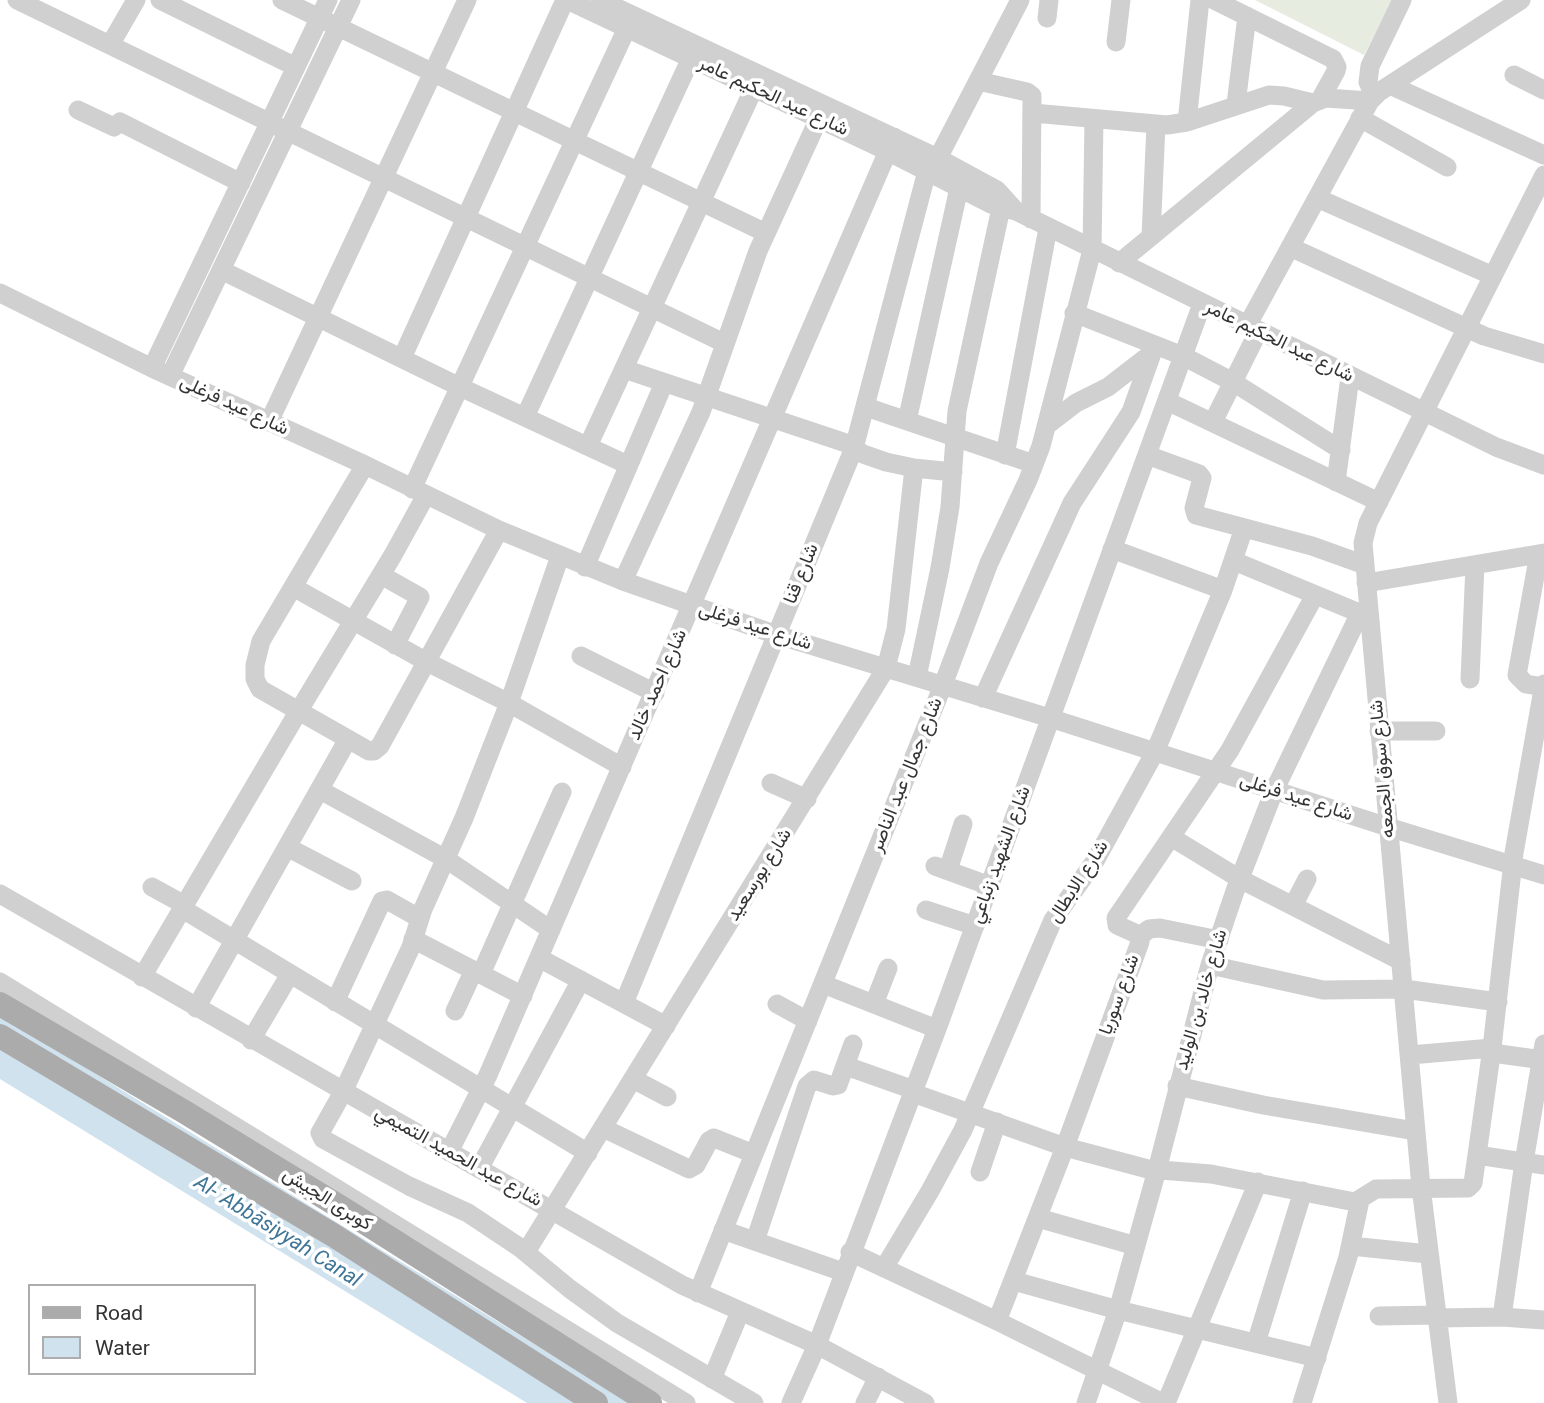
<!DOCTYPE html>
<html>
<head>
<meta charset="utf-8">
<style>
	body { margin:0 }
	#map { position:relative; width:1544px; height:1403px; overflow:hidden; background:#fff; font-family:Roboto,sans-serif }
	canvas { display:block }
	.legend { position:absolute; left:28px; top:1284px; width:228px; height:91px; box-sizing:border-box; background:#fff; border:2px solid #adadad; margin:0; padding:9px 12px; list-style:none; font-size:21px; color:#333 }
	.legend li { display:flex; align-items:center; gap:14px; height:35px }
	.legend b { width:35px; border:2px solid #adadad }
</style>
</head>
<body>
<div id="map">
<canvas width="1544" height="1403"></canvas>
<ul class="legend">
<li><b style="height:9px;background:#ababab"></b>Road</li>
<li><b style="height:19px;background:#cfe2ee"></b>Water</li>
</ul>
</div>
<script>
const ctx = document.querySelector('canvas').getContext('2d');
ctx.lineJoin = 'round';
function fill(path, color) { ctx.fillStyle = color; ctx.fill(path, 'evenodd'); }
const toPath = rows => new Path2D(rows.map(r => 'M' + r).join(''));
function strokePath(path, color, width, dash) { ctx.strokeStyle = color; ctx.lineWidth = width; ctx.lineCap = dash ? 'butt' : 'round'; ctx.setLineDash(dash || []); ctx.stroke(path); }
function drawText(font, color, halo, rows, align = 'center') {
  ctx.font = font + ' Roboto,Vazirmatn,sans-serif'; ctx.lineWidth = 7; ctx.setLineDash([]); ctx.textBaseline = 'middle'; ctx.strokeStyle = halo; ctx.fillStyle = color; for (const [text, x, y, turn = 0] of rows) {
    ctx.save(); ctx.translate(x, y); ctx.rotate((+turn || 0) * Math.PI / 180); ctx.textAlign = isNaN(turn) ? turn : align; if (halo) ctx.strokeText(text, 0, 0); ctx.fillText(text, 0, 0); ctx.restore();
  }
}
fill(toPath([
	[1255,0,1392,0,1364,55]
]), '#e6ecdf');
fill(toPath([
	[0,1015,630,1403,527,1403,0,1079]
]), '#cfe2ee');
strokePath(toPath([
	[17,0,724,343],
	[160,0,296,67],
	[282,0,766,233],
	[567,0,887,151,991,204,1016,211,1496,447,1544,465],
	[600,0,938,158,997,190,1016,211],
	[1214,0,1333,59,1337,67,1336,71,1320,100],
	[1047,18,1049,0],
	[1116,42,1121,0],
	[110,45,136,0],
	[1514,75,1544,90],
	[978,81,1027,92,1032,96,1031,219],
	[1390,85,1544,155],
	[1374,96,1368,82,1370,66,1402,0],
	[1236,104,1247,16],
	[78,110,114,127,120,122,241,183],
	[1033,113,1167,125,1187,122,1269,95,1284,96,1313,103],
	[1360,118,1447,167],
	[1187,122,1200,0],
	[938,158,1020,0],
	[1317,198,1493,276],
	[1151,236,1156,125],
	[1290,247,1484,336,1544,354],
	[1119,263,1313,103,1326,98,1370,101],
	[221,270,460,387,628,465],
	[0,293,152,368,365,465,499,530,623,581,777,635,1050,718,1388,827,1544,875],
	[1074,313,1183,356,1233,382,1341,450],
	[1247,326,1370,101,1379,92,1521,0],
	[402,358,565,0],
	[152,368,328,0],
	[624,369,846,443,863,454,886,462,914,468,953,472],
	[170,376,351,0],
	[1167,401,1379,502],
	[866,407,1034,464],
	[525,417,691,58],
	[907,421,959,188],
	[269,422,467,0],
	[1213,422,1258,332],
	[1046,426,1076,403,1108,387,1152,353],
	[588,446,754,88],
	[1005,455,1048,228],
	[1147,455,1199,474,1202,478,1194,508,1196,515,1312,546,1365,565],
	[365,465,261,641,255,665,255,679,260,689,369,751,374,751,380,746,499,530],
	[1336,482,1350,377],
	[412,489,627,28],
	[1112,549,1223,590],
	[1539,554,1517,675,1526,684,1543,687],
	[560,556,509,703,464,818,423,909,411,947,343,1092,320,1133,323,1139,409,1186,468,1213,519,1247,570,1289,617,1323,754,1403],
	[1234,561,1369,617],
	[585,567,664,383],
	[381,575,420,597,395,645],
	[623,581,701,412,758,251,819,118],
	[1366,583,1544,553],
	[293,587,427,662,509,703,622,767],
	[581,656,655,693],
	[917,677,940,568,950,507,957,411,1001,208],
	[1470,679,1475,565],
	[983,698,1072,503,1131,412,1155,345],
	[1379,731,1436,731],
	[771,783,807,799],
	[320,790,446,859,551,930],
	[1171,837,1240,879,1401,961],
	[287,847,352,881],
	[935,866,990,886],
	[948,870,963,824],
	[152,887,183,904],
	[0,894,682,1285,817,1345,925,1403],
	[1293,906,1307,879],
	[181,908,588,1153],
	[926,910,975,926],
	[1139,937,1149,929,1160,928,1219,940],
	[413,939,523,996],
	[539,958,666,1026],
	[1210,965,1323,990,1404,989,1498,1002],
	[481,974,562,792],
	[142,977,298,712,393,555,426,495],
	[0,982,686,1403],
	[823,984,937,1029],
	[335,1002,382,901,387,900,419,918],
	[624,1003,854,448,927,171],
	[777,1004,808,1021],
	[874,1004,888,968],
	[196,1008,348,739],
	[455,1011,474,970],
	[251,1040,290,974],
	[1492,1053,1544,1060],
	[1410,1055,1492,1048],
	[846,1066,914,1090],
	[633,1079,667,1097],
	[1177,1086,1263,1105,1415,1131],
	[913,1093,1065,1147,1148,1169,1211,1174,1355,1202,1376,1189,1468,1188,1473,1183,1477,1155,1492,1048,1514,853,1544,684],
	[603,1128,689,1169,696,1165,709,1141,714,1138,754,1154],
	[449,1152,488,1075,894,137],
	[1477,1155,1544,1165],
	[479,1169,581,980],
	[980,1172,997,1122],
	[1038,1218,1136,1246],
	[723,1230,843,1272],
	[755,1241,807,1086,814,1080,833,1086,838,1085,853,1044],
	[1351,1246,1428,1254],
	[526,1252,886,668,896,629,914,468],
	[850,1252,997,1321,1163,1403],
	[884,1268,930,1191,963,1130,1053,920,1095,861,1155,752,1223,590,1244,528],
	[1014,1281,1118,1310,1317,1358],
	[698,1293,943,685,989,563,1028,480,1041,446,1092,250,1094,119],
	[1379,1316,1438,1315],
	[1502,1317,1524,1162,1544,1044],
	[1439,1318,1502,1317,1544,1320],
	[997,1321,1065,1147,1140,942,1137,934,1117,925,1116,918,1230,750,1315,595],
	[1256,1343,1303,1191],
	[712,1379,740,1312],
	[791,1403,817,1345,937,1029,1202,304],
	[865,1403,878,1377],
	[1086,1403,1118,1310,1157,1170,1210,965,1235,891,1274,791,1360,613],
	[1166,1403,1258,1182],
	[1302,1403,1348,1257,1360,1200],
	[1448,1403,1421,1187,1363,543,1368,523,1544,175]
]), '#d0d0d0', 19);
strokePath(toPath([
	[0,1004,183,1111,345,1210,650,1403],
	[0,1036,333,1235,596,1403]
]), '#ababab', 24);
drawText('19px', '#333', '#fff', [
	["شارع عبد الحكيم عامر",773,97,25],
	["شارع عبد الحكيم عامر",1279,342,26],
	["شارع عيد فرغلى",234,406,25],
	["شارع قنا",802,574,-68],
	["شارع عيد فرغلى",755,627,18],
	["شارع احمد خالد",658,685,-66],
	["شارع سوق الجمعه",1383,769,-95],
	["شارع جمال عبد الناصر",907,775,-68],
	["شارع عيد فرغلى",1296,798,18],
	["شارع الشهيد زنباعي",1001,855,-70],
	["شارع بورسعيد",760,875,-58],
	["شارع الابطال",1079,882,-57],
	["شارع سوريا",1120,995,-70],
	["شارع خالد بن الوليد",1202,1000,-74],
	["شارع عبد الحميد التميمي",458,1157,29],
	["كوبرى الجيش",327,1200,32]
]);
drawText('italic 21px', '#3f7597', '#fff', [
	["Al-ʿAbbāsiyyah Canal",277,1232,32]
]);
</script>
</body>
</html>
